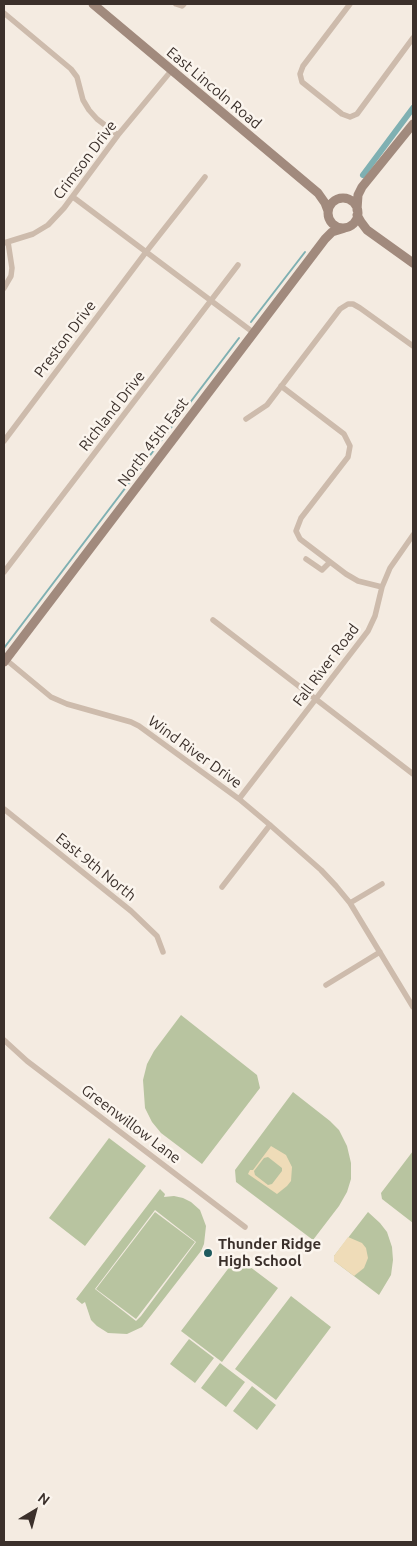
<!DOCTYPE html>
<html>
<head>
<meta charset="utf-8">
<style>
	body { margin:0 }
	#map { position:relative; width:417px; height:1546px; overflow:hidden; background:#f4ebe1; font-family:Ubuntu,sans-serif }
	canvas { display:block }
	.frame { position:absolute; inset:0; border:5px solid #3b302b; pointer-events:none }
	.north { position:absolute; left:10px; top:1486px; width:50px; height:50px; -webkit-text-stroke:4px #fbf5ee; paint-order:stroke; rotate:37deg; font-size:14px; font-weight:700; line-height:20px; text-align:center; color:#3b302b }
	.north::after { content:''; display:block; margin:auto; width:18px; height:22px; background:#3b302b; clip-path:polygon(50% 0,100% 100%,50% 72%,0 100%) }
</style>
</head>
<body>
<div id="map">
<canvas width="417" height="1546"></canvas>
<div class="frame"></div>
<div class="north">N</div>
</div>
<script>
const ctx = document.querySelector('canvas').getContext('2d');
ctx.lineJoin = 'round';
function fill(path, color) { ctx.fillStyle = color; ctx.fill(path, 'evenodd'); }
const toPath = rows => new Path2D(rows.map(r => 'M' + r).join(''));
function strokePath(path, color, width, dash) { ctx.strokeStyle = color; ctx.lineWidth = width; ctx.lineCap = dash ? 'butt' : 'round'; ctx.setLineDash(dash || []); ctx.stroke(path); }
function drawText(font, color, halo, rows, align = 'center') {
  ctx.font = font + ' Ubuntu,sans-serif'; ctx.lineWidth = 5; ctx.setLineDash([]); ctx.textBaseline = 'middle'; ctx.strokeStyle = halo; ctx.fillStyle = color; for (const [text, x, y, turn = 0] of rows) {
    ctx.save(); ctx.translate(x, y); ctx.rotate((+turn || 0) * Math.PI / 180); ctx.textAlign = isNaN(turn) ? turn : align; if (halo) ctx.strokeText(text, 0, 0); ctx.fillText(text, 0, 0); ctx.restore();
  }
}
fill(toPath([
	[181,1015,257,1075,260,1088,202,1164,161,1133,152,1122,145,1108,143,1080,147,1064,154,1051],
	[293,1092,330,1121,339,1130,347,1146,351,1163,351,1179,347,1192,339,1206,313,1240,236,1182,235,1170],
	[109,1138,146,1166,85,1246,49,1218],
	[413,1151,413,1223,382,1199,381,1193],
	[160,1189,165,1194,164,1197,174,1196,183,1198,191,1202,200,1210,206,1226,204,1244,201,1251,142,1327,127,1334,108,1333,97,1326,91,1320,85,1302,82,1304,76,1299],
	[155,1210,196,1242,141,1316,136,1321,95,1289],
	[155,1212,195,1242,136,1319,96,1289],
	[368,1212,380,1223,387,1232,392,1247,393,1260,391,1275,379,1295,334,1261,334,1256],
	[237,1257,278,1288,222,1362,181,1331],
	[291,1296,331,1327,276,1400,235,1369],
	[189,1339,214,1358,195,1383,170,1364],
	[220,1363,245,1382,226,1407,201,1388],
	[252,1386,276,1405,257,1430,233,1411]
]), '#b8c4a0');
fill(toPath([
	[271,1146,286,1155,292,1167,291,1181,287,1186,277,1194,248,1174,250,1170,253,1170],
	[268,1157,282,1168,282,1171,272,1184,268,1185,255,1175,254,1171,264,1158],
	[348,1237,362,1243,366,1248,368,1258,364,1268,354,1276,334,1261,334,1256]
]), '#efdcb8');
strokePath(toPath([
	[251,322,305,252],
	[4,648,239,338]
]), '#7fb0b2', 2);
strokePath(toPath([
	[363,175,413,108]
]), '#7fb0b2', 6);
strokePath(toPath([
	[176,4,182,6,184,4],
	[350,4,303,66,300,74,302,82,342,114,350,117,357,114,413,38],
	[4,13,71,69,77,77,83,100,89,110,97,119,118,135],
	[73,197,254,333],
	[4,243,33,234,48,225,64,208,118,135,171,71],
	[4,288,11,276,12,268,8,242],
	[281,386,344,434,350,446,348,457,301,518,296,531,300,539,346,574,358,581,382,587],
	[246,419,267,405,340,309,348,304,353,304,360,308,413,346],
	[4,441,146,252,205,177],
	[306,559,322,570,330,562],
	[4,572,238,265],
	[213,620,413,774],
	[4,658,51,697,67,704,131,722,139,726,239,799,270,825,321,870,336,886,350,903,413,1007],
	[239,799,368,631,375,616,382,587,390,568,413,535],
	[4,809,131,911,157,936,163,952],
	[222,887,270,825],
	[350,903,382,884],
	[326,985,380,952],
	[4,1040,27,1061,245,1227]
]), '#cdbbac', 5.5);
strokePath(toPath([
	[93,4,318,193,325,203,328,211],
	'328 213a15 15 0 1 1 30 0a15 15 0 1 1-30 0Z',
	[357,210,358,195,362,187,413,124],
	[357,215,361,222,367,230,413,263],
	[4,662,325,239,332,232,345,228]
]), '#a18a7d', 9);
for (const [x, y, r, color] of [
	[208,1253,5,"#1f5a5e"]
]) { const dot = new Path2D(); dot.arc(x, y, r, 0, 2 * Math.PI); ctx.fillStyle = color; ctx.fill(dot); strokePath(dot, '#fbf5ee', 2); }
drawText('15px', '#3b302b', '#fbf5ee', [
	["East Lincoln Road",214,88,40],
	["Crimson Drive",85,160,-53],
	["Preston Drive",65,339,-53],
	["Richland Drive",112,411,-52],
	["North 45th East",153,442,-53],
	["Fall River Road",326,665,-53],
	["Wind River Drive",195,752,36],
	["East 9th North",96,867,39],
	["Greenwillow Lane",131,1124,37]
]);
drawText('bold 15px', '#3b302b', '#fbf5ee', [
	["Thunder Ridge",218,1244],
	["High School",218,1261]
], 'left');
</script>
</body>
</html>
